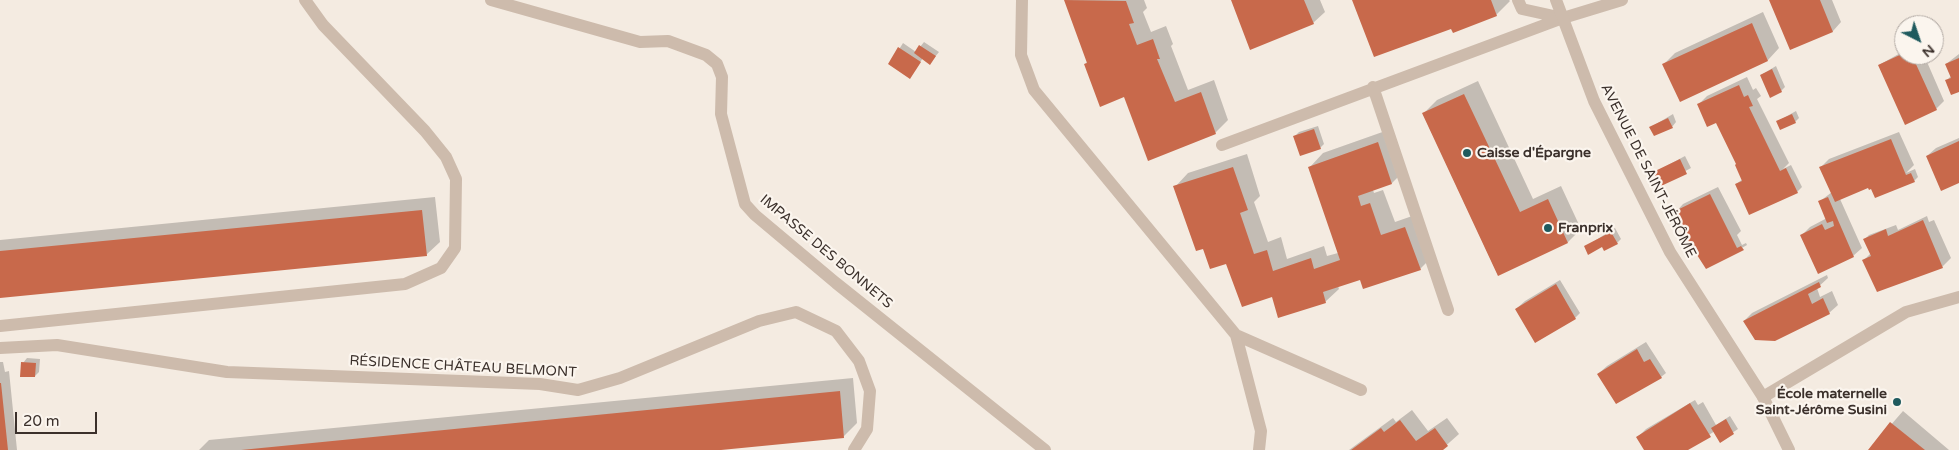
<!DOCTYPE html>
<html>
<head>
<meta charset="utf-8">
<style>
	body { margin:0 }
	#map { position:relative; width:1959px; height:450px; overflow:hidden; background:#f4ebe1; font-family:"Varela Round",sans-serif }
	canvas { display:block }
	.north { position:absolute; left:1894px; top:15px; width:50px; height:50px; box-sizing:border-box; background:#fbf5ee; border:1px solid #aea6a0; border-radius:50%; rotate:139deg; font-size:14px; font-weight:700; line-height:20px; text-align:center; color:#3b302b }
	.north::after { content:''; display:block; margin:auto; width:18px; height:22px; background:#1f5a5e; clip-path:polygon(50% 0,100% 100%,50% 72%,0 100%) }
	.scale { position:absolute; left:15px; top:412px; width:82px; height:22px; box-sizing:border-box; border:2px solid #3b302b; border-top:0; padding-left:6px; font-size:15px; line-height:18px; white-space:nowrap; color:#3b302b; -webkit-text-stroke:4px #fbf5ee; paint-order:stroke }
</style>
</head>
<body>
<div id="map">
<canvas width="1959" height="450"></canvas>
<div class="north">N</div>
<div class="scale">20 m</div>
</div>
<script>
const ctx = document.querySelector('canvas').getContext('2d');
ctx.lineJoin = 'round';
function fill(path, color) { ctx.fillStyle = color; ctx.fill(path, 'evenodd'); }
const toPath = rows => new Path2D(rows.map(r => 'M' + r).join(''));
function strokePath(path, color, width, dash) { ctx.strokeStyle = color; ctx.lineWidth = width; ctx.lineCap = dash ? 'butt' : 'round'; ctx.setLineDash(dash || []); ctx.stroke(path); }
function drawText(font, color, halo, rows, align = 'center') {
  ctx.font = font + ' "Varela Round",sans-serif'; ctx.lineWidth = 4.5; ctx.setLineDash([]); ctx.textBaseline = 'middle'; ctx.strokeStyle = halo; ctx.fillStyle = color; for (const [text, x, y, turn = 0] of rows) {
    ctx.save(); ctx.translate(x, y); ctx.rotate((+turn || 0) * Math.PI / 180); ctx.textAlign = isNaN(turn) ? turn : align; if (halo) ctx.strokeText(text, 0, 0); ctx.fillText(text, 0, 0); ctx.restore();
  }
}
fill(toPath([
	[1065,0,1144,0,1147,8,1143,12,1151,32,1166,26,1173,44,1171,46,1188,90,1214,80,1228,120,1215,133,1125,96,1085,64,1088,61],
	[1232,0,1320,0,1325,12,1313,23],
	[1354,0,1509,0,1510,1,1496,15,1452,27],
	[1771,0,1832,0,1841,22,1833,31,1791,49],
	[1763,12,1779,48,1768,60,1681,100,1664,64,1675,53],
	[924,42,939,52,930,63,923,58,910,77,890,64,903,43,916,52],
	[1904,51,1904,55,1924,55,1944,101,1936,109,1879,65],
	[1959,54,1959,91,1947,80,1951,76,1946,64],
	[1776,66,1785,87,1781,91,1761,75],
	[1747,77,1753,90,1756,88,1761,96,1757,99,1789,163,1783,169,1791,165,1802,187,1797,192,1749,213,1736,184,1743,179,1737,163,1716,121,1698,105,1707,96],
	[1478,81,1533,199,1561,186,1581,229,1568,242,1498,275,1423,114,1437,100],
	[1796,111,1799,118,1795,122,1778,121],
	[1673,114,1676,122,1672,127,1651,127],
	[1318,126,1324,144,1320,148,1295,136,1299,132],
	[1391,129,1405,170,1392,183,1373,190,1374,193,1383,190,1395,222,1418,214,1434,255,1420,269,1360,278,1338,286,1339,289,1325,302,1273,296,1204,247,1175,187,1188,173,1247,154,1260,196,1254,202,1268,242,1281,237,1287,259,1324,246,1327,256,1338,253,1310,167,1323,153],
	[1899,132,1914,165,1906,173,1915,169,1918,177,1914,181,1872,189,1869,186,1840,199,1862,248,1853,256,1802,235,1810,227,1827,218,1819,202,1832,192,1821,167,1829,159],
	[1959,138,1959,181,1927,156,1936,148],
	[1685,156,1691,168,1661,184,1655,172],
	[1718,187,1741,231,1737,235,1742,245,1746,243,1747,245,1707,268,1675,213,1683,204],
	[435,197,440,242,426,255,0,297,0,240],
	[1927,216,1929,222,1934,220,1951,258,1942,267,1864,260,1871,253,1865,239,1869,235,1896,225,1898,230],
	[1615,228,1621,239,1617,243,1585,247],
	[1827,275,1828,278,1817,288,1820,297,1832,291,1838,305,1829,313,1744,321,1752,313],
	[1560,280,1580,313,1575,318,1570,320,1516,309,1525,301],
	[1646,342,1666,373,1661,377,1598,374,1607,366],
	[27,358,40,359,39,372,35,376,23,363],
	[0,362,3,362,5,372,9,371,17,450,0,450],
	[853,378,857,423,843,437,706,450,199,450,209,440],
	[1695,400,1698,405,1703,402,1716,425,1730,416,1738,429,1720,441,1715,431,1685,450,1646,450,1638,437,1646,429],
	[1412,410,1428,431,1447,418,1459,434,1441,450,1349,450,1393,418,1396,422],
	[1903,411,1949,450,1869,450]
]), '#0003');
fill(toPath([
	[1064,0,1126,1,1134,23,1129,24,1137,45,1153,39,1160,59,1157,59,1175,102,1201,92,1216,134,1148,161,1124,97,1100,107,1084,64,1087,63],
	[1231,0,1304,0,1314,24,1250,50],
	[1352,0,1491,0,1497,16,1453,33,1451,29,1374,57],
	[1769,0,1820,0,1833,32,1790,50],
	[1752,23,1768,61,1680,102,1662,64],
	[919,45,936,56,930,65,914,53],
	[898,47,921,62,910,79,888,64],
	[1904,53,1907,57,1919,55,1921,59,1915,62,1937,110,1905,125,1878,65],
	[1959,58,1959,92,1951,95,1945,80,1951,78,1945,64],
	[1772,69,1782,92,1770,98,1760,75],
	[1739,85,1744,97,1748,95,1753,106,1749,107,1780,171,1786,168,1798,193,1749,215,1735,184,1742,181,1735,165,1736,164,1716,123,1707,127,1697,104],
	[1464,94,1520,212,1548,199,1568,243,1498,276,1422,113],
	[1792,114,1796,123,1780,130,1776,121],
	[1668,118,1673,128,1654,136,1649,127],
	[1314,129,1321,149,1300,156,1293,136],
	[1891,139,1906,175,1911,173,1915,182,1875,198,1871,189,1869,190,1868,188,1835,202,1819,167],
	[1959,141,1959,183,1941,191,1926,156],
	[1378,142,1392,184,1358,196,1361,206,1370,203,1381,235,1405,227,1421,270,1363,289,1360,280,1323,292,1326,303,1278,318,1272,297,1242,307,1226,264,1210,269,1203,249,1196,251,1173,186,1233,167,1248,210,1240,213,1254,254,1267,250,1273,271,1311,258,1314,269,1340,260,1308,167],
	[1680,159,1687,174,1661,186,1653,172],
	[1710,194,1737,248,1741,246,1744,250,1706,269,1690,244,1673,212],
	[1828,197,1854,257,1818,274,1800,235,1822,224,1825,230,1834,226,1833,221,1827,223,1818,201],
	[422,210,427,256,0,298,0,251],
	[1923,220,1943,268,1877,292,1862,260,1871,256,1863,239,1886,229,1888,236],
	[1611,232,1618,244,1604,251,1602,247,1588,255,1584,246],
	[1819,282,1821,287,1808,294,1812,304,1823,298,1830,314,1775,341,1755,340,1743,321],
	[1556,284,1576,319,1535,343,1515,309],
	[1637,349,1644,362,1650,359,1662,378,1616,404,1597,374],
	[21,362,36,363,35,377,20,377],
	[0,383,1,383,8,450,0,450],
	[840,391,844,438,721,450,241,450],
	[1690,403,1711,437,1688,450,1644,450,1636,437],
	[1726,419,1734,434,1720,443,1711,428],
	[1400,420,1416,441,1435,428,1448,446,1443,450,1351,450,1381,428,1384,432],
	[1890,422,1925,450,1868,450]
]), '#c8694b');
strokePath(toPath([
	[1022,0,1021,55,1034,90,1236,335,1361,390],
	[1518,0,1522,9,1563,18],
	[1373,87,1448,310],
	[1222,145,1563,18],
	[0,326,405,284,441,268,455,248,456,179,446,157,425,131,323,25,305,0],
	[1236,335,1261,431,1259,450],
	[0,348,57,345,227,372,540,384,578,390,620,378,759,321,796,312,836,331,859,361,870,391,867,429,854,450]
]), '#cdbbac', 12);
strokePath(toPath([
	[491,0,640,42,668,41,706,55,717,64,722,77,721,114,745,204,755,215,836,283,1045,450],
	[1563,18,1622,0],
	[1763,397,1906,312,1959,297]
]), '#cdbbac', 12);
strokePath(toPath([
	[1556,0,1594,101,1670,252,1763,397,1789,450]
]), '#cdbbac', 12);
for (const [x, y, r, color] of [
	[1467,153,5,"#1f5a5e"],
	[1548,228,5,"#1f5a5e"],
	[1897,402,5,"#1f5a5e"]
]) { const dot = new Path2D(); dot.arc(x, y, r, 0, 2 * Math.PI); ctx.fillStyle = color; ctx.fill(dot); strokePath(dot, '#fbf5ee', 2); }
drawText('bold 14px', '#3b302b', '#fbf5ee', [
	["Caisse d'Épargne",1477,153],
	["Franprix",1558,228],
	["École maternelle",1887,394,"right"],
	["Saint-Jérôme Susini",1887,410,"right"]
], 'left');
drawText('14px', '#3b302b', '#fbf5ee', [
	["AVENUE DE SAINT-JÉRÔME",1648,171,63],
	["IMPASSE DES BONNETS",826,252,40],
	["RÉSIDENCE CHÂTEAU BELMONT",463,367,3]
]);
</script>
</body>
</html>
